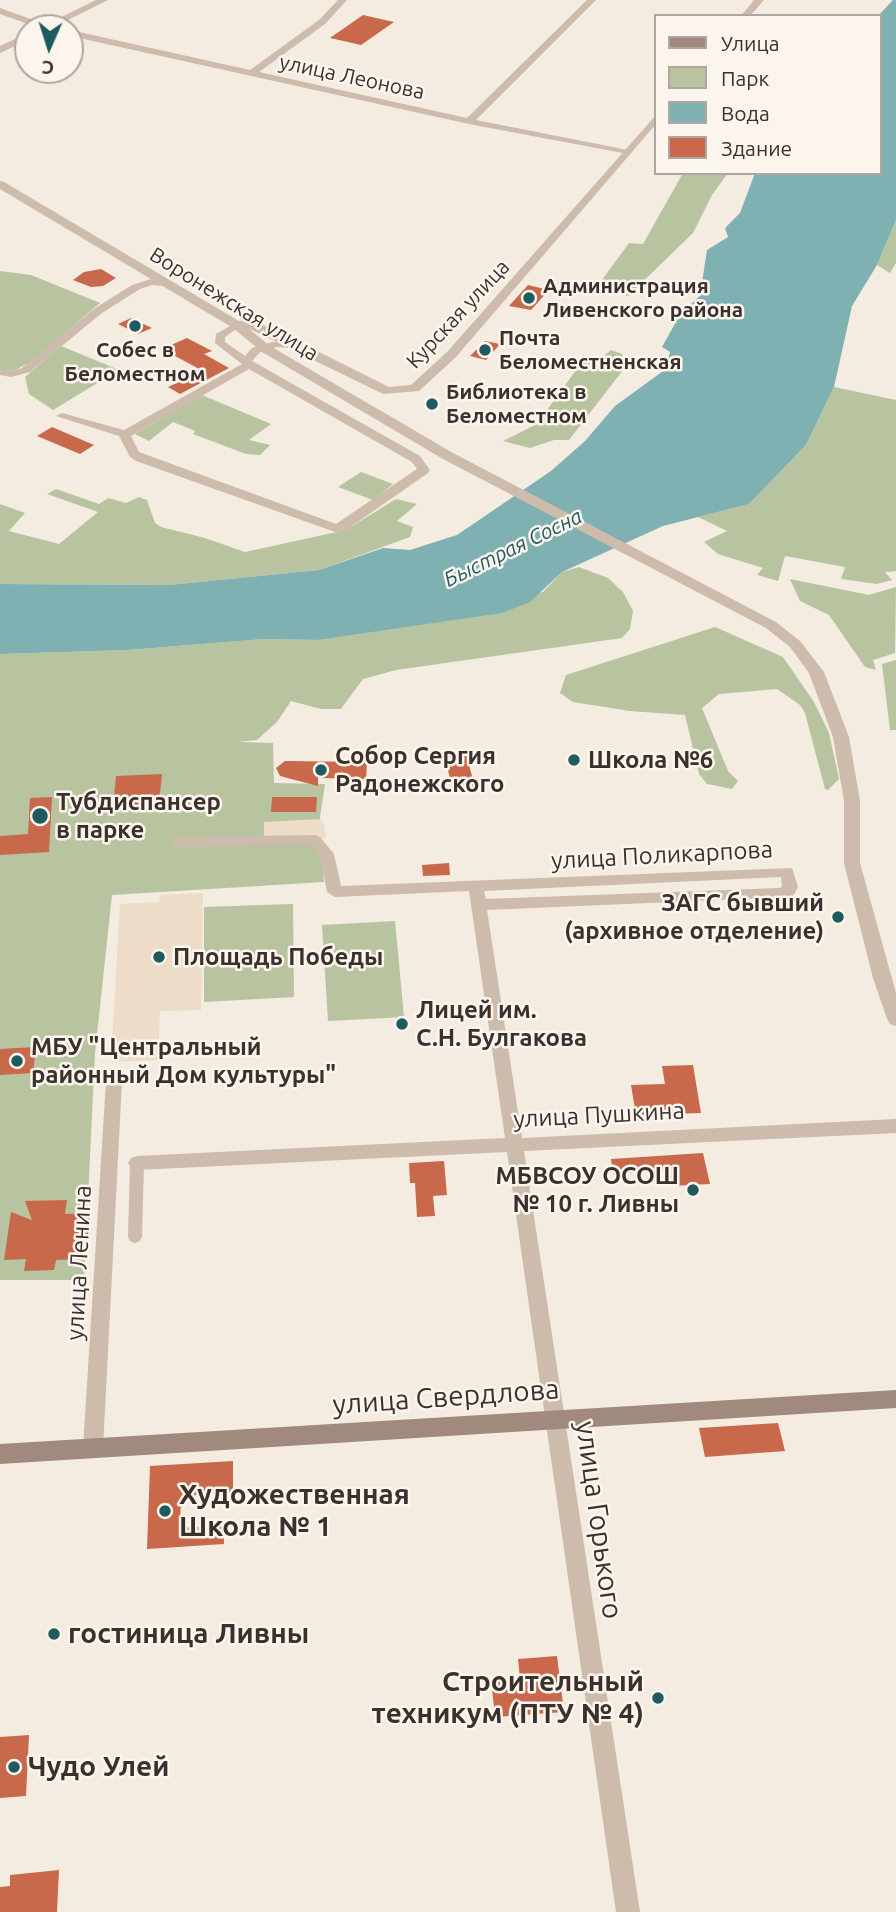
<!DOCTYPE html>
<html>
<head>
<meta charset="utf-8">
<style>
	body { margin:0 }
	#map { position:relative; width:896px; height:1912px; overflow:hidden; background:#f4ebe1; font-family:Ubuntu,sans-serif }
	canvas { display:block }
	.legend { position:absolute; left:654px; top:14px; width:228px; height:161px; box-sizing:border-box; background:#fbf5ee; border:2px solid #aea6a0; margin:0; padding:9px 12px; list-style:none; font-size:21px; color:#3b302b }
	.legend li { display:flex; align-items:center; gap:14px; height:35px }
	.legend b { width:35px; border:2px solid #aea6a0 }
	.north { position:absolute; left:14px; top:14px; width:70px; height:70px; box-sizing:border-box; background:#fbf5ee; border:2px solid #aea6a0; border-radius:50%; rotate:183deg; font-size:19px; font-weight:700; line-height:28px; text-align:center; color:#3b302b }
	.north::after { content:''; display:block; margin:auto; width:24px; height:32px; background:#1f5a5e; clip-path:polygon(50% 0,100% 100%,50% 72%,0 100%) }
</style>
</head>
<body>
<div id="map">
<canvas width="896" height="1912"></canvas>
<ul class="legend">
<li><b style="height:9px;background:#a18a7d"></b>Улица</li>
<li><b style="height:19px;background:#b8c4a0"></b>Парк</li>
<li><b style="height:19px;background:#7fb0b2"></b>Вода</li>
<li><b style="height:19px;background:#c8694b"></b>Здание</li>
</ul>
<div class="north">С</div>
</div>
<script>
const ctx = document.querySelector('canvas').getContext('2d');
ctx.lineJoin = 'round';
function fill(path, color) { ctx.fillStyle = color; ctx.fill(path, 'evenodd'); }
const toPath = rows => new Path2D(rows.map(r => 'M' + r).join(''));
function strokePath(path, color, width, dash) { ctx.strokeStyle = color; ctx.lineWidth = width; ctx.lineCap = dash ? 'butt' : 'round'; ctx.setLineDash(dash || []); ctx.stroke(path); }
function drawText(font, color, halo, rows, align = 'center') {
  ctx.font = font + ' Ubuntu,sans-serif'; ctx.lineWidth = 5; ctx.setLineDash([]); ctx.textBaseline = 'middle'; ctx.strokeStyle = halo; ctx.fillStyle = color; for (const [text, x, y, turn = 0] of rows) {
    ctx.save(); ctx.translate(x, y); ctx.rotate((+turn || 0) * Math.PI / 180); ctx.textAlign = isNaN(turn) ? turn : align; if (halo) ctx.strokeText(text, 0, 0); ctx.fillText(text, 0, 0); ctx.restore();
  }
}
fill(toPath([
	[683,173,728,173,712,195,693,233,628,296,596,288,629,243,643,244],
	[896,220,896,263,890,273,877,265],
	[0,271,31,275,100,303,31,362,13,371,0,370],
	[61,346,119,370,53,410,29,394,25,377],
	[611,350,622,354,623,370,569,440,554,440,530,448,503,441,537,424,587,355,591,361,598,361],
	[834,387,896,400,896,571,885,572,892,580,877,584,841,579,845,567,785,556,778,581,757,575,763,568,718,554,704,542,727,531,698,517,749,504,806,445],
	[202,395,271,424,249,440,270,445,260,455,246,454,193,434,195,431,173,422,149,441,135,434],
	[361,472,393,484,373,500,338,487],
	[56,489,99,504,108,498,126,503,139,497,147,500,155,523,161,527,205,538,245,552,346,530,396,499,417,504,397,521,413,527,410,537,319,570,169,585,0,584,0,504,25,513,9,531,59,544,98,512,47,494],
	[579,567,608,578,623,592,633,611,630,629,622,638,396,670,363,679,341,709,321,709,291,701,277,722,257,740,239,742,273,743,274,783,325,784,320,817,324,882,112,895,95,1053,84,1280,0,1280,0,654,128,650,264,639,317,640,543,592,562,572],
	[790,579,869,595,896,587,895,653,873,660,876,670,865,667,829,615,800,601],
	[715,627,783,657,814,702,829,733,839,779,828,790,825,789,805,713,800,705,777,689,719,694,702,708,728,771,738,781,732,789,707,784,699,774,685,715,630,711,573,702,560,693,566,675],
	[896,660,896,730,890,730,882,664],
	[293,904,294,997,204,1002,204,907],
	[395,921,404,1017,328,1021,322,925]
]), '#b8c4a0');
fill(toPath([
	[319,819,324,824,326,838,264,839,264,822],
	[203,893,201,1010,160,1011,158,1060,111,1062,120,904,159,902,160,895]
]), '#ecdcc8');
fill(toPath([
	[893,0,896,0,896,220,877,265,852,306,834,387,806,445,749,504,663,526,562,572,530,602,502,613,317,640,264,639,128,650,0,654,0,584,169,585,319,570,383,548,410,550,457,535,551,471,585,441,615,406,666,369,670,352,662,347,681,313,700,296,707,250,728,237,725,228,740,213,755,173,880,173,878,16]
]), '#7fb0b2');
fill(toPath([
	[363,15,394,22,361,45,330,38],
	[101,269,116,278,103,286,91,287,73,280,84,272],
	[528,285,549,290,531,310,509,306],
	[131,318,152,328,138,334,118,324],
	[187,338,212,351,204,354,229,368,180,394,168,387,203,371,162,349],
	[485,341,500,344,486,360,470,356],
	[52,427,94,445,80,454,37,436],
	[466,753,475,788,453,790,444,755],
	[285,761,367,762,366,779,318,778,318,786,280,776,276,768],
	[162,774,159,804,113,806,116,776],
	[52,797,49,852,0,855,0,836,28,834,30,798],
	[272,797,317,797,316,812,271,812],
	[449,863,450,875,423,876,422,865],
	[36,1047,33,1073,0,1075,0,1049],
	[693,1065,701,1113,636,1115,631,1085,665,1084,662,1066],
	[703,1153,710,1184,672,1186,669,1170,613,1174,611,1159],
	[444,1161,447,1195,433,1196,435,1216,417,1217,415,1183,410,1183,409,1163],
	[67,1200,65,1214,90,1213,86,1259,56,1260,54,1270,24,1271,26,1259,4,1260,11,1212,32,1220,25,1201],
	[778,1423,785,1451,705,1457,699,1428],
	[233,1461,233,1493,181,1496,180,1528,224,1525,224,1544,147,1549,150,1466],
	[557,1656,564,1712,495,1717,491,1679,520,1678,518,1659],
	[29,1735,26,1796,0,1798,0,1737],
	[59,1870,57,1912,0,1912,0,1887,10,1886,10,1875]
]), '#c8694b');
fill(toPath([
	[137,1158,142,1159,144,1163,142,1237,140,1241,135,1243,130,1241,128,1237,130,1163,132,1159,137,1158]
]), '#cdbbac');
fill(toPath([
	[338,0,347,0,325,24,259,72,467,118,587,0,596,0,476,120,633,151,628,154,469,124,70,36,70,30,250,70,319,20,338,0],
	[0,8,50,26,51,28,39,28,0,14,0,8],
	[151,279,165,280,170,283,165,286,152,285,140,289,102,313,30,372,11,377,0,375,0,369,11,371,22,368,94,309,132,285,151,279],
	[237,322,242,325,225,337,225,342,245,356,252,348,272,342,299,343,299,347,295,348,277,347,260,352,252,361,420,456,430,470,428,473,345,531,335,532,136,461,130,457,119,436,56,416,62,413,124,430,242,364,215,343,216,334,237,322],
	[249,369,412,462,417,469,336,524,139,452,131,436,249,369],
	[315,835,320,837,334,854,341,886,792,868,798,887,793,896,788,897,487,910,522,1138,896,1119,896,1133,524,1151,640,1912,616,1912,507,1152,137,1170,131,1168,128,1163,131,1158,137,1156,505,1138,469,891,335,897,327,892,320,855,311,845,177,847,170,842,177,837,315,835],
	[781,877,782,887,779,888,486,899,484,891,781,877],
	[114,1075,120,1077,122,1081,103,1448,100,1454,93,1457,86,1454,83,1448,106,1081,108,1077,114,1075]
]), '#cdbbac');
fill(toPath([
	[96,0,108,0,52,28,39,28,96,0],
	[754,0,764,0,750,16,741,16,754,0],
	[28,33,28,40,0,53,0,46,28,33],
	[656,115,656,124,456,357,419,391,383,394,248,328,270,346,453,453,776,622,800,641,824,672,849,737,860,801,860,863,896,993,896,1026,890,1024,887,1019,873,978,844,863,844,801,833,737,809,673,790,647,766,628,443,459,262,352,233,328,0,189,0,181,4,182,239,321,249,320,273,329,389,387,411,385,448,351,656,115]
]), '#cdbbac');
fill(toPath([
	[896,1390,896,1408,0,1464,0,1444,896,1390]
]), '#a18a7d');
for (const [x, y, r, color] of [
	[529,298,7,"#1f5a5e"],
	[135,326,7,"#1f5a5e"],
	[485,350,7,"#1f5a5e"],
	[432,404,7,"#1f5a5e"],
	[574,760,7,"#1f5a5e"],
	[321,770,7,"#1f5a5e"],
	[40,816,9,"#1f5a5e"],
	[838,917,7,"#1f5a5e"],
	[159,957,7,"#1f5a5e"],
	[402,1024,7,"#1f5a5e"],
	[17,1061,7,"#1f5a5e"],
	[693,1190,7,"#1f5a5e"],
	[165,1511,7,"#1f5a5e"],
	[54,1634,7,"#1f5a5e"],
	[658,1698,7,"#1f5a5e"],
	[14,1767,7,"#1f5a5e"]
]) { const dot = new Path2D(); dot.arc(x, y, r, 0, 2 * Math.PI); ctx.fillStyle = color; ctx.fill(dot); strokePath(dot, '#fbf5ee', 2.5); }
drawText('21px', '#3b302b', '#fbf5ee', [
	["улица Леонова",352,77,12],
	["Воронежская улица",234,304,32],
	["Курская улица",458,314,-47]
]);
drawText('bold 21px', '#3b302b', '#fbf5ee', [
	["Администрация",543,286],
	["Ливенского района",543,310],
	["Почта",499,338],
	["Беломестненская",499,362],
	["Собес в",135,350,"center"],
	["Беломестном",135,374,"center"],
	["Библиотека в",446,392],
	["Беломестном",446,416]
], 'left');
drawText('italic 21px', '#1f5a5e', '#fbf5ee', [
	["Быстрая Сосна",513,548,-26]
]);
drawText('bold 24px', '#3b302b', '#fbf5ee', [
	["Собор Сергия",335,756],
	["Радонежского",335,784],
	["Школа №6",588,760],
	["Тубдиспансер",56,802],
	["в парке",56,830],
	["ЗАГС бывший",824,903,"right"],
	["(архивное отделение)",824,931,"right"],
	["Площадь Победы",173,957],
	["Лицей им.",416,1010],
	["С.Н. Булгакова",416,1038],
	["МБУ \"Центральный",31,1047],
	["районный Дом культуры\"",31,1075],
	["МБВСОУ ОСОШ",679,1176,"right"],
	["№ 10 г. Ливны",679,1204,"right"]
], 'left');
drawText('24px', '#3b302b', '#fbf5ee', [
	["улица Поликарпова",662,855,-3],
	["улица Пушкина",599,1115,-3],
	["улица Ленина",79,1263,-87]
]);
drawText('28px', '#3b302b', '#fbf5ee', [
	["улица Свердлова",446,1397,-4],
	["улица Горького",599,1520,82]
]);
drawText('bold 28px', '#3b302b', '#fbf5ee', [
	["Художественная",179,1495],
	["Школа № 1",179,1527],
	["гостиница Ливны",68,1634],
	["Строительный",644,1682,"right"],
	["техникум (ПТУ № 4)",644,1714,"right"],
	["Чудо Улей",28,1767]
], 'left');
</script>
</body>
</html>
